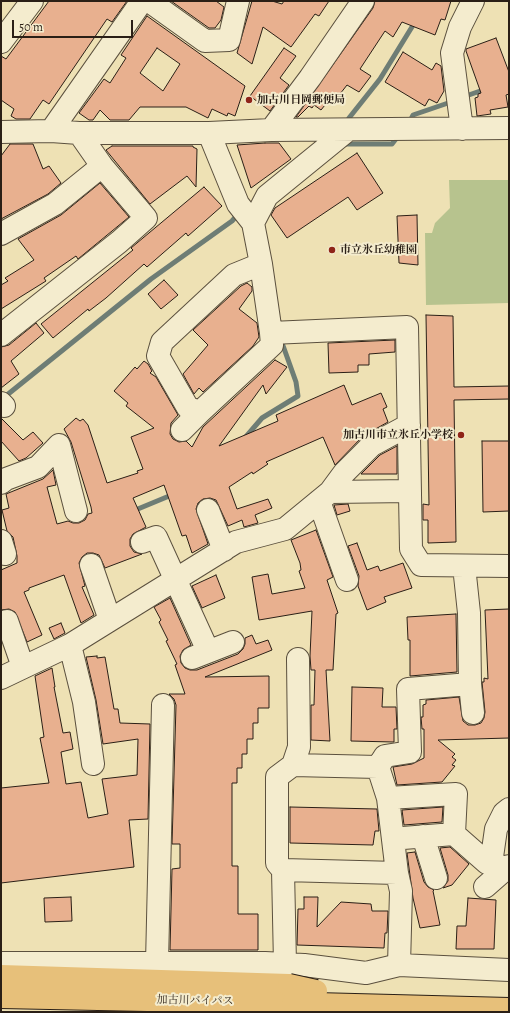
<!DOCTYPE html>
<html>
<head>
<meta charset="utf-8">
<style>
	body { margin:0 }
	#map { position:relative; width:510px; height:1013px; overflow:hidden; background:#eee1b4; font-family:Alegreya,serif }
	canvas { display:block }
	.frame { position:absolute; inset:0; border:2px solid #2a1f16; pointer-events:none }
	.scale { position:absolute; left:12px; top:20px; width:121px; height:18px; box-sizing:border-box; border:2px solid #2a1f16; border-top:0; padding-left:5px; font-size:12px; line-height:14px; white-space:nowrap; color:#2a1f16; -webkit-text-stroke:3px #f4ecce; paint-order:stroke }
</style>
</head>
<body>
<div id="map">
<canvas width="510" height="1013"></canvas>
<div class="frame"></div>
<div class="scale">50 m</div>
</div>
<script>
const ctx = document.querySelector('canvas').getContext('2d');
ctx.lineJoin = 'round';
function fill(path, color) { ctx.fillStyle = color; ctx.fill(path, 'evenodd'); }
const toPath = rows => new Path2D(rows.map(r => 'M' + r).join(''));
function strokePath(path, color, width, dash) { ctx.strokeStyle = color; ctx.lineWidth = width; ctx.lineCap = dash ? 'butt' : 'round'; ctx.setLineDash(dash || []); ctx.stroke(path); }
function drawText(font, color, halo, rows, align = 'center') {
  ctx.font = font + ' Alegreya,"Noto Serif JP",serif'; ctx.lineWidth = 4; ctx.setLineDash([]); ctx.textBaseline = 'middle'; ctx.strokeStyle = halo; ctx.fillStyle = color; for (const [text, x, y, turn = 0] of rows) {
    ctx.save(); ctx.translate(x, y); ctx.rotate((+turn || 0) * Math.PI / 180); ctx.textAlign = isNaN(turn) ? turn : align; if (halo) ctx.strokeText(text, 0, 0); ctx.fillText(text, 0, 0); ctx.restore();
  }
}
fill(toPath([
	[449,180,509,180,509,303,426,305,425,233,432,233,435,223,450,208]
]), '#b7c38e');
strokePath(toPath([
	[463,97,486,89],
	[349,118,380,79,415,22],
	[409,123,413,115,454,101],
	[341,144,392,144,399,135],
	[2,399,151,279,232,221,239,213],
	[244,439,262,418,298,396,296,382,281,340],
	[133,511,174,494]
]), '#6e7d75', 5);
const building = toPath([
	[49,1,127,1,112,22,107,19,49,104,43,100,30,119,16,119,11,116,14,109,1,100,1,56,6,59,49,1],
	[171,1,216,1,224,7,221,20,215,28,209,28,171,1],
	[252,1,272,1,282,4,284,1,329,1,319,16,315,14,291,47,263,27,252,64,237,53,252,1],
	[375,1,451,1,445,20,441,19,435,35,402,22,393,37,385,31,360,69,371,76,359,92,347,85,333,103,329,100,321,110,314,105,312,108,309,106,298,117,296,117,373,8,375,1],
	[147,16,245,86,235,116,228,113,227,116,212,109,208,118,186,107,140,107,129,120,110,120,100,110,93,120,89,120,79,113,104,79,110,83,126,58,121,55,147,16],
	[157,48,180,64,163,91,140,73,157,48],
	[496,38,509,72,509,94,506,95,508,107,490,110,491,114,477,116,475,98,478,97,478,94,481,93,466,51,466,49,496,38],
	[284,48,296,56,280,78,289,85,270,111,250,96,284,48],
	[403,52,432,70,436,63,441,66,444,91,437,103,429,99,425,106,385,82,403,52],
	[265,143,279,143,291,159,251,188,237,145,265,143],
	[10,144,33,144,43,169,49,166,61,183,48,194,1,219,1,156,10,144],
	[112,146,193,146,193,147,197,149,196,187,187,176,150,204,106,150,112,146],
	[357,153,383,193,357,210,348,197,287,238,271,215,275,208,357,153],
	[100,183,129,217,78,259,76,256,44,278,46,281,1,309,1,285,8,281,5,278,34,260,18,239,61,215,100,183],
	[204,187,222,206,188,236,186,233,147,267,144,264,106,298,89,311,88,309,53,338,41,324,133,250,131,248,204,187],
	[417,215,418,265,399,263,397,216,417,215],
	[164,280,178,295,161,309,148,294,164,280],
	[247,283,252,287,252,291,239,309,257,323,259,337,253,346,203,392,199,388,194,394,183,374,208,345,193,330,241,286,247,283],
	[426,315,453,316,454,387,509,386,509,399,454,400,456,542,428,543,428,520,423,520,423,504,429,505,426,315],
	[36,323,44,333,11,361,19,374,1,388,1,347,9,345,36,323],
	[395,340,395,352,369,354,369,365,358,365,358,372,329,373,328,343,395,340],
	[275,360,287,367,266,394,263,385,219,446,278,421,276,415,344,385,352,405,381,393,387,407,383,409,388,422,363,436,335,465,323,437,266,462,268,464,253,474,252,472,229,487,237,509,268,499,272,508,255,515,258,523,244,527,242,520,228,526,216,500,210,498,203,499,198,503,196,509,208,544,192,553,186,535,182,536,164,485,133,498,146,527,133,534,130,539,130,546,134,552,142,554,105,568,99,555,93,553,87,553,82,557,79,563,85,586,82,587,94,615,81,623,64,575,29,588,29,590,24,592,42,635,27,642,15,612,9,609,1,610,1,570,17,563,17,556,13,537,7,531,2,510,9,508,6,494,43,479,53,470,56,485,47,487,57,524,68,521,73,523,79,523,85,520,88,514,92,513,91,507,71,442,64,429,76,418,80,421,83,419,88,425,107,483,138,473,137,471,143,469,131,437,154,428,126,406,128,403,114,391,135,367,137,369,144,361,148,364,152,371,150,373,156,377,178,415,171,423,170,434,173,439,179,442,186,441,192,447,203,427,275,360],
	[1,418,23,440,33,432,43,443,26,458,19,461,1,441,1,418],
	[482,441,509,441,509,511,483,512,482,441],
	[397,446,397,474,361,474,380,455,397,446],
	[348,504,350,511,337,515,334,505,348,504],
	[316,530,333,577,327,580,338,613,336,614,333,670,326,670,330,741,311,740,311,705,314,705,315,670,311,670,310,656,312,611,259,620,252,577,268,574,272,594,305,588,299,571,301,570,300,563,291,540,316,530],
	[357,543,367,570,378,566,380,571,403,563,412,588,384,597,386,602,367,610,358,586,359,576,348,546,357,543],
	[216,575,225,598,202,608,192,586,216,575],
	[170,598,191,645,183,650,180,656,181,663,185,668,190,670,197,670,238,654,243,649,245,644,245,638,252,635,256,644,268,640,272,650,205,677,269,676,269,708,258,708,258,723,253,723,253,739,247,739,247,754,242,754,242,768,237,768,237,783,232,783,232,866,238,866,238,914,258,914,258,950,170,950,172,869,180,868,180,844,172,844,176,705,174,699,169,694,185,694,175,665,177,664,166,641,168,640,159,622,161,620,154,607,170,598],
	[509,609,509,738,438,740,455,754,452,757,456,760,452,765,455,766,442,782,397,785,393,767,412,764,424,758,424,729,422,729,421,717,423,717,423,705,426,704,426,700,459,697,463,721,468,725,475,725,481,723,484,718,485,712,482,682,484,682,484,678,488,679,485,610,509,609],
	[456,614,457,672,410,676,410,640,408,640,407,617,456,614],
	[61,623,65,633,54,639,49,628,61,623],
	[97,656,97,658,105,657,114,709,118,709,120,723,150,724,148,819,129,820,134,867,1,883,1,788,49,783,40,738,44,737,35,676,52,668,55,687,54,687,63,733,70,732,73,749,61,752,66,784,81,782,88,818,108,814,102,779,137,775,138,739,103,744,96,700,86,657,97,656],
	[352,687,383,688,382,707,396,707,397,729,394,729,394,742,351,741,352,687],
	[290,807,377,809,379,831,375,831,373,845,290,843,290,807],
	[443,807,442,822,404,825,402,810,443,807],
	[450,847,469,864,452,885,443,888,448,881,448,875,440,848,450,847],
	[415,852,424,882,428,887,434,890,433,891,440,925,420,928,413,898,407,853,415,852],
	[71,897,72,921,45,922,44,898,71,897],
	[304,897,318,897,317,927,341,902,371,904,372,911,388,911,387,933,385,933,384,948,297,945,298,909,304,909,304,897],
	[468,898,496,900,494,949,456,949,457,926,466,926,468,898]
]);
fill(building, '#e8b08f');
strokePath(building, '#2a1f16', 1);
const minor = toPath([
	[149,1,205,41,229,40,238,1],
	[1,42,32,1],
	[462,129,452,53,460,27,473,1],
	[271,130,310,78,363,1],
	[51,131,142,1],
	[1,132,51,131,79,133,209,133,271,130,509,128],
	[209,133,238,204,253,223,261,264,271,333,407,327,411,549,421,565,509,566],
	[253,223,267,196,348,130],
	[1,234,55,204,102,166],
	[261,264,234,275,162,342,158,356,188,408,200,412,272,345,271,333],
	[1,335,119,242,146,218,102,166,79,133],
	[1,403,4,406],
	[182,430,200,412],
	[1,483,6,479,38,467,59,445,76,511],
	[330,492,344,473,372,445,409,425],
	[319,501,347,580],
	[208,510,224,550],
	[1,541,5,554],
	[142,542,156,537,208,651],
	[91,565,110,620],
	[464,566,469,613,470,684,473,713],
	[7,621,23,667],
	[70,645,84,702,93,764],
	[192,658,233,642],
	[1,678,70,645,236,542,285,529,330,492,410,491],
	[293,765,378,767],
	[388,798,456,794,454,834,487,863,507,868],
	[423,836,436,878],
	[403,838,454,834],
	[491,864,496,829,504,813,509,809],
	[283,870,277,863,277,777,293,765,299,747,298,659],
	[485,887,509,866],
	[1,963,265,963,304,965,366,973,399,965,509,970],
	[157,963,163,705],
	[285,964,283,870,397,873],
	[399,965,401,891,397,873,388,798,378,767,385,756,410,752,408,689,470,684]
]);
const highway = toPath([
	[1,976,289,985],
	[1,997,293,1003],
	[316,1004,509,1009]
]);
strokePath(minor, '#5b503e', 24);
strokePath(highway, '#2a1f16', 24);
strokePath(minor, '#f4ecce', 22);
strokePath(highway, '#e7c07a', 22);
const highwayBridge = toPath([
	[289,985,316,991],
	[293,1003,316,1004]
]);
strokePath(highwayBridge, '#2a1f16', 24, []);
strokePath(highwayBridge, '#e7c07a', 22);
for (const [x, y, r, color] of [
	[249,100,4,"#8f2418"],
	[332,250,4,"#8f2418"],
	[461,435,4,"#8f2418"]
]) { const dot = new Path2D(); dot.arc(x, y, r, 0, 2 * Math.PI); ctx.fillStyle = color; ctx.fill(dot); strokePath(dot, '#f4ecce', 1.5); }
drawText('bold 11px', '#2a1f16', '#f4ecce', [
	["加古川日岡郵便局",257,100],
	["市立氷丘幼稚園",340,250],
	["加古川市立氷丘小学校",453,435,"right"]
], 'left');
drawText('11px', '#2a1f16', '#f4ecce', [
	["加古川バイパス",195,1001,1]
]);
</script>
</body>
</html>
